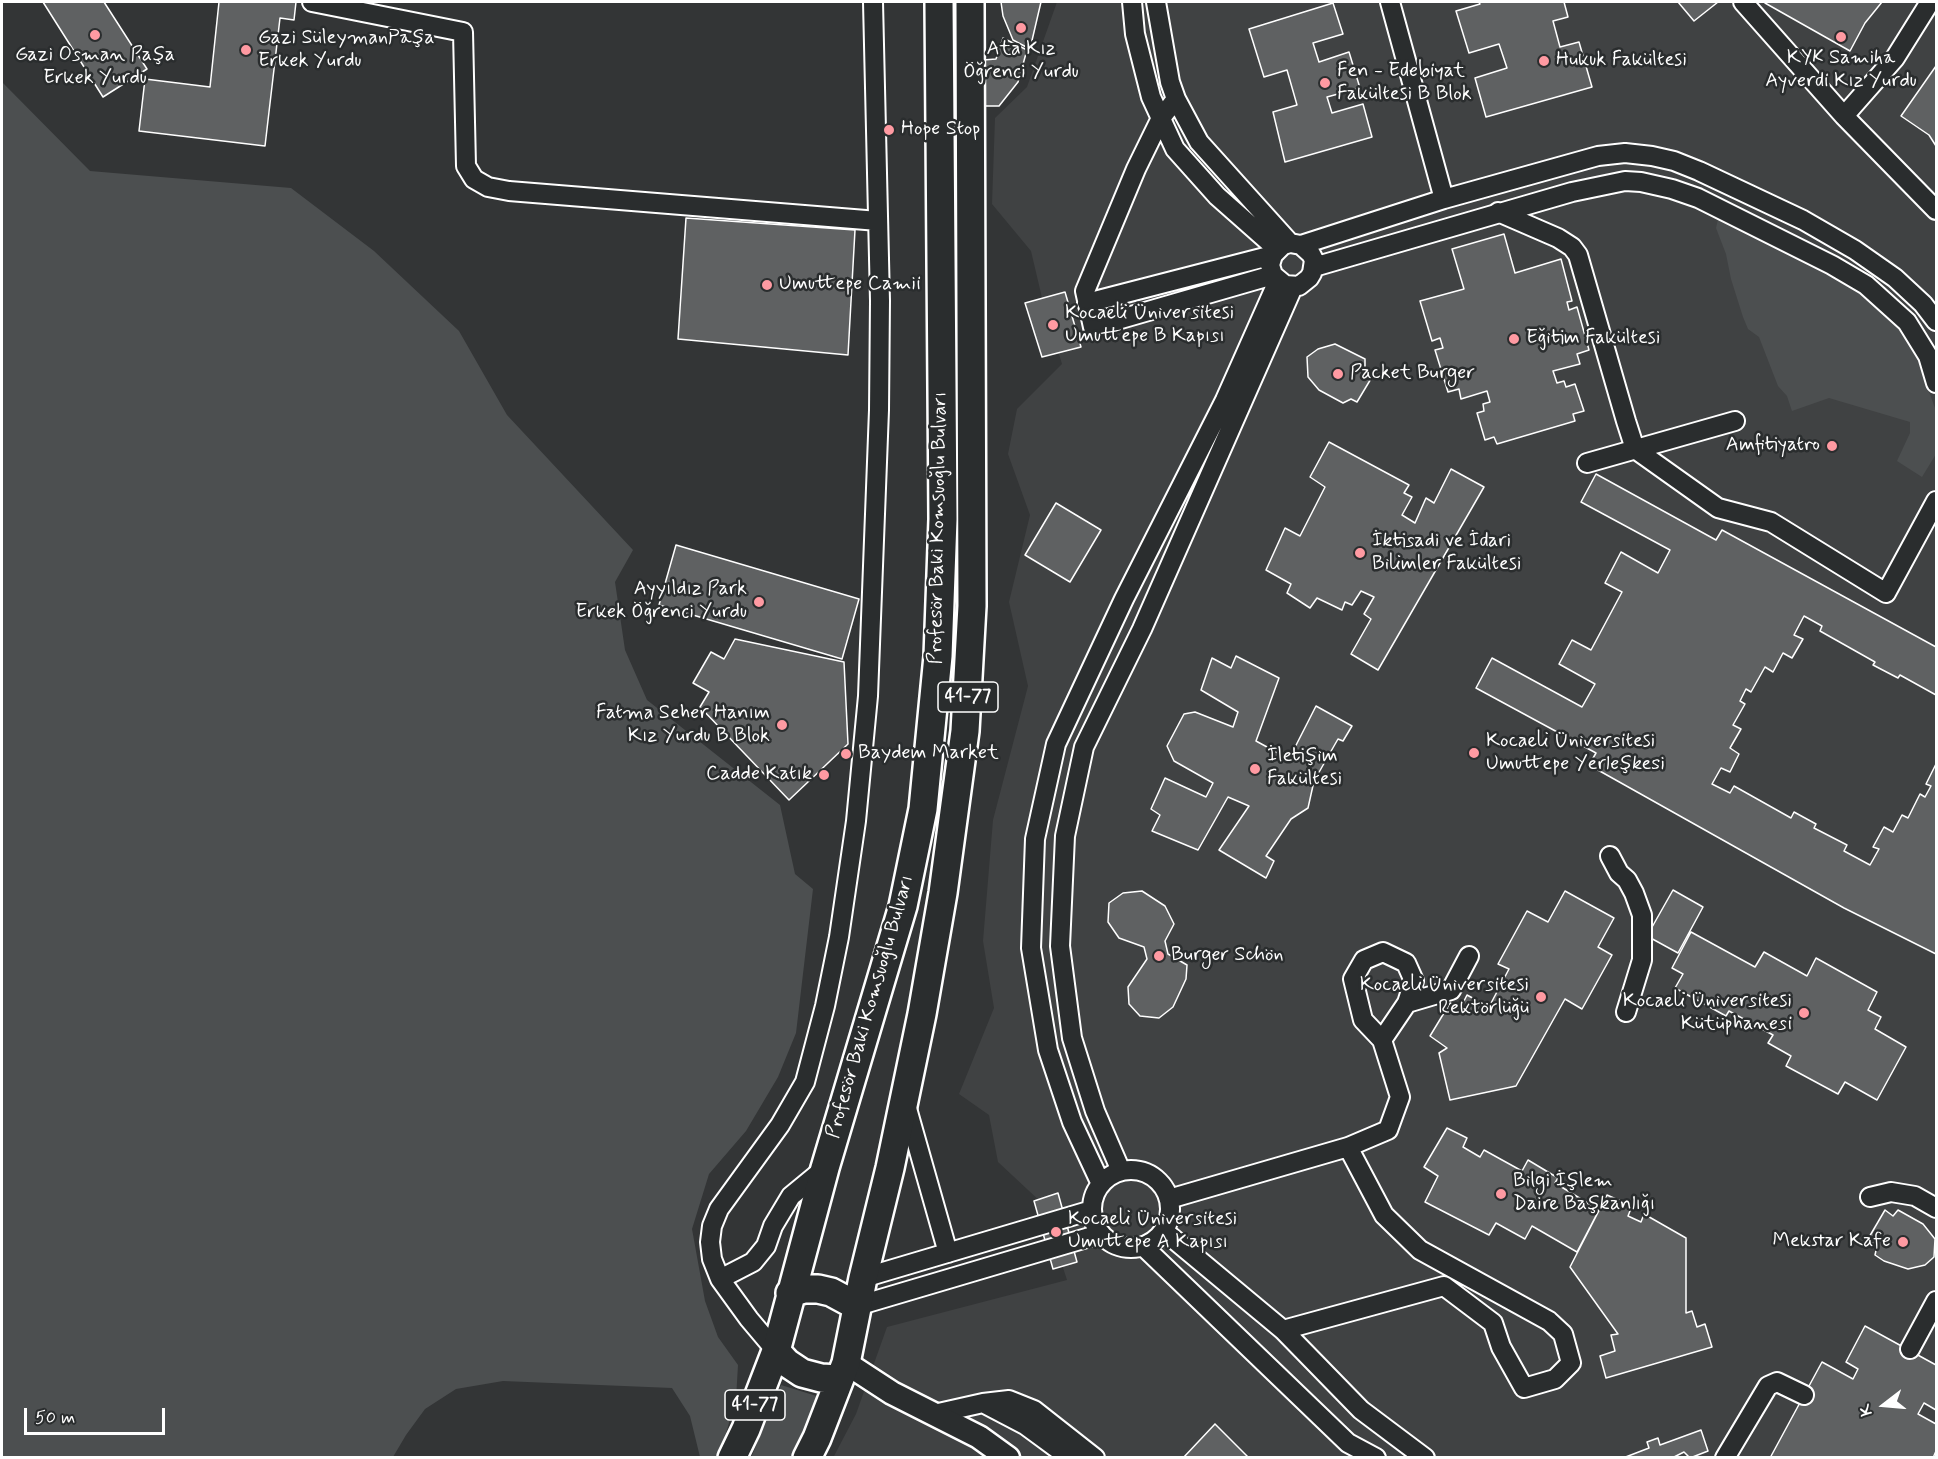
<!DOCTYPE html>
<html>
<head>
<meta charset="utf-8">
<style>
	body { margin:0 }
	#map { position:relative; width:1938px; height:1459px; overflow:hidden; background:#333536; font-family:Mynerve,sans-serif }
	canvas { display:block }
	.frame { position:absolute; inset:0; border:3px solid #fff; pointer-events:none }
	.north { position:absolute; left:1854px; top:1375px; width:60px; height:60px; -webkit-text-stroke:4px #2a2d2e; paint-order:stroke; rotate:254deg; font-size:16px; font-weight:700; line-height:24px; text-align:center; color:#fff }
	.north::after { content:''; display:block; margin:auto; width:21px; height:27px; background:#fff; clip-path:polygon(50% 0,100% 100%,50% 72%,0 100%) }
	.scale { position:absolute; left:24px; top:1408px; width:141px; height:27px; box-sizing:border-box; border:3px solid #fff; border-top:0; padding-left:8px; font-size:18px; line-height:21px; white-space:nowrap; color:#fff; -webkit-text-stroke:4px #2a2d2e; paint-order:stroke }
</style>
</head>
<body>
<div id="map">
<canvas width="1938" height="1459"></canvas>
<div class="frame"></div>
<div class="north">K</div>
<div class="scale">50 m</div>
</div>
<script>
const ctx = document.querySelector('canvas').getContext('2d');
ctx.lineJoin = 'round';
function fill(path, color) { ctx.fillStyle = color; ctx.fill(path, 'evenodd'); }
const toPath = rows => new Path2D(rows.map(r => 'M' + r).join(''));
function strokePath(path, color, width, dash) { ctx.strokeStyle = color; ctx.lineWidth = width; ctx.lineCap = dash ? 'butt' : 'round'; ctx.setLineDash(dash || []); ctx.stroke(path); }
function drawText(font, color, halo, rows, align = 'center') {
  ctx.font = font + ' Mynerve,sans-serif'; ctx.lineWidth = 5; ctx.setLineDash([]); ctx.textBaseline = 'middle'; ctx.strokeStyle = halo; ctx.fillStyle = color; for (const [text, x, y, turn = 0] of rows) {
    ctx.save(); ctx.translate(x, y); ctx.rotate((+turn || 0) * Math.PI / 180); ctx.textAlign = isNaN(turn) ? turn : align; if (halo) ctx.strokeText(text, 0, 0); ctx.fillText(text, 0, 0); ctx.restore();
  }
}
fill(toPath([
	[1057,2,1936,2,1936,1457,833,1458,856,1414,887,1327,1067,1280,1042,1203,998,1162,989,1115,959,1094,994,1008,983,941,993,820,1028,686,1009,602,1030,515,1008,454,1017,409,1062,364,1043,302,1031,251,992,204,995,118,1027,87]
]), '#404243');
fill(toPath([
	[2,82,90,171,291,188,374,251,459,331,507,415,633,550,615,582,625,650,647,700,780,805,795,874,813,889,796,1033,778,1077,746,1131,709,1174,692,1229,705,1301,718,1337,738,1365,736,1399,719,1457,700,1457,690,1416,672,1388,503,1381,456,1389,425,1409,406,1435,393,1457,2,1457],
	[1719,215,1857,287,1866,297,1888,313,1896,322,1916,355,1936,411,1936,454,1922,477,1897,461,1910,433,1910,422,1829,398,1792,411,1787,396,1778,386,1759,337,1748,329,1743,317,1731,279,1726,254,1716,228],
	[781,1385,823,1398,792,1457,751,1458]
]), '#4c4f50');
const building = toPath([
	[43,2,104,2,147,69,103,97,43,2],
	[219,2,296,2,294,20,280,18,265,146,139,131,145,79,210,87,219,2],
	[1001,2,1041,2,1030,49,1013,40,1003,16,1001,2],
	[1479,2,1564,2,1568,17,1553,21,1560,47,1579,42,1592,87,1486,117,1475,78,1507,68,1499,44,1469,53,1456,11,1480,4,1479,2],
	[1678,2,1718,2,1694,21,1678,2],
	[1766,2,1882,2,1865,23,1850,51,1765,3,1766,2],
	[1333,3,1343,34,1313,43,1319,62,1349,52,1360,88,1327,97,1332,113,1363,104,1372,137,1285,162,1273,112,1297,105,1287,70,1264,77,1249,29,1333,3],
	[1003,38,1027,50,1018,82,999,106,983,106,983,60,996,59,1003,38],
	[1936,66,1936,146,1929,135,1901,116,1936,66],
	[686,218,855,230,848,355,678,339,686,218],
	[1504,234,1515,273,1561,259,1572,301,1567,302,1569,310,1577,307,1589,350,1577,354,1580,364,1553,371,1557,383,1564,381,1566,387,1575,384,1584,411,1573,414,1575,421,1497,444,1494,437,1485,440,1477,413,1484,411,1483,404,1490,402,1487,391,1461,399,1459,389,1448,392,1435,350,1443,348,1440,338,1432,341,1420,301,1464,289,1452,249,1504,234],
	[1065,292,1081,347,1042,357,1025,303,1065,292],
	[1335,344,1365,359,1365,371,1372,377,1357,402,1351,399,1343,403,1319,390,1308,377,1307,357,1318,349,1335,344],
	[1329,442,1409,485,1404,493,1412,497,1402,515,1415,523,1426,498,1434,503,1451,469,1484,487,1378,670,1351,654,1371,619,1364,614,1374,597,1361,591,1352,605,1345,602,1342,610,1317,598,1310,608,1287,593,1291,584,1266,570,1285,528,1300,536,1325,487,1310,477,1329,442],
	[1596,474,1716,540,1722,530,1936,647,1936,695,1900,675,1898,678,1873,665,1875,662,1820,631,1822,626,1804,616,1794,635,1803,639,1792,658,1783,653,1773,672,1765,667,1751,692,1746,689,1740,701,1745,704,1733,725,1741,729,1730,748,1739,754,1730,772,1721,768,1712,784,1730,793,1734,786,1791,818,1794,812,1816,824,1814,828,1847,845,1844,851,1870,865,1879,849,1873,847,1884,827,1893,832,1902,815,1908,818,1920,794,1925,797,1931,786,1926,784,1936,764,1936,954,1844,908,1589,765,1596,753,1476,688,1492,658,1582,707,1595,684,1559,664,1572,640,1591,650,1622,592,1605,583,1621,552,1658,573,1670,550,1581,502,1596,474],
	[1056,503,1101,530,1070,582,1025,555,1056,503],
	[676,545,859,599,842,659,659,605,676,545],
	[735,639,844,662,848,744,789,800,700,707,709,692,693,683,711,652,724,659,735,639],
	[1236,656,1279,678,1256,741,1289,759,1316,706,1352,726,1343,741,1338,739,1314,781,1308,808,1291,819,1266,856,1274,861,1266,878,1219,850,1249,806,1228,797,1198,850,1152,831,1160,815,1151,809,1165,778,1206,797,1213,783,1174,761,1167,746,1184,714,1195,712,1233,727,1238,712,1201,690,1212,658,1231,668,1236,656],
	[1673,890,1703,907,1678,953,1647,936,1673,890],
	[1142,891,1165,906,1174,924,1165,941,1168,954,1187,965,1186,979,1173,1007,1159,1018,1140,1016,1129,1004,1128,987,1147,959,1144,947,1119,938,1108,922,1109,903,1123,893,1142,891],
	[1565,891,1614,918,1598,947,1612,955,1582,1009,1565,999,1516,1086,1450,1100,1439,1053,1447,1048,1430,1036,1450,1003,1460,1009,1467,995,1489,1007,1509,969,1498,964,1527,911,1548,922,1565,891],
	[1691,932,1755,967,1764,952,1807,976,1816,958,1877,992,1868,1010,1881,1017,1875,1029,1906,1047,1877,1100,1845,1082,1838,1094,1786,1066,1791,1056,1768,1043,1773,1035,1729,1011,1726,1016,1675,988,1683,974,1672,968,1691,932],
	[1447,1128,1467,1138,1463,1147,1480,1157,1484,1150,1522,1171,1528,1160,1558,1178,1555,1183,1599,1210,1577,1252,1532,1226,1525,1239,1496,1223,1489,1235,1425,1202,1438,1176,1424,1167,1447,1128],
	[1058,1193,1077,1262,1053,1269,1034,1201,1058,1193],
	[1607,1195,1632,1206,1628,1216,1641,1222,1644,1214,1686,1238,1686,1313,1692,1311,1697,1327,1705,1324,1712,1347,1606,1378,1600,1356,1615,1351,1611,1335,1618,1334,1570,1267,1607,1195],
	[1885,1210,1893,1216,1898,1210,1923,1224,1935,1239,1934,1257,1925,1265,1908,1269,1884,1261,1875,1255,1877,1246,1868,1239,1885,1210],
	[1865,1326,1936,1365,1936,1410,1924,1403,1918,1414,1936,1424,1936,1451,1933,1458,1770,1458,1822,1362,1853,1379,1858,1369,1846,1362,1865,1326],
	[1215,1424,1249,1458,1183,1458,1215,1424],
	[1701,1430,1708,1451,1690,1458,1684,1452,1672,1458,1623,1458,1649,1448,1647,1442,1658,1438,1660,1445,1701,1430]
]);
fill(building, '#5f6162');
strokePath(building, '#fff', 1.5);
const minor = toPath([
	[312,2,463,32,466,166,474,179,488,187,509,191,878,221],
	[1132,2,1135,34,1151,97,1175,149,1217,196,1277,249],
	[1156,2,1170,82,1176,99,1199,142,1290,243],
	[1390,2,1444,199],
	[1743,2,1844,116],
	[1930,2,1895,58,1844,116,1936,210],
	[1176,99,1161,118,1136,169,1085,291,1093,327,1273,275],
	[1498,212,1558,238,1572,247,1578,255,1626,421,1635,449,1718,508,1771,522,1886,593,1936,501],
	[1301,245,1311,254,1314,260,1312,273,1309,278,1299,286,1285,285,1273,275,1270,265,1273,255,1283,245,1290,243,1301,245,1444,199,1598,156,1625,153,1652,156,1674,161,1699,171,1803,220,1855,250,1895,278,1923,304,1936,321],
	[1314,267,1572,192,1625,181,1641,182,1672,189,1698,198,1832,265,1866,285,1907,322,1928,356,1936,383],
	[1087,303,1273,255],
	[1587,463,1735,421],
	[1610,856,1619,873,1627,880,1634,893,1642,915,1642,960,1626,1012],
	[1407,1003,1451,990,1469,956],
	[906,1105,948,1253],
	'1092 1209a39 39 0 1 1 78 0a39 39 0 1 1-78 0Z',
	[1121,1171,1095,1111,1072,1038,1060,946,1065,836,1084,747,1142,629,1293,287],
	[1101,1184,1072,1122,1048,1050,1031,948,1035,839,1056,744,1124,599,1225,400,1278,281],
	[1870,1197,1891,1192,1915,1196,1936,1208],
	[1169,1199,1348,1147,1388,1130,1400,1097,1382,1040,1407,1003,1414,981,1406,963,1383,952,1364,960,1353,979,1363,1020,1382,1040],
	[1164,1231,1283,1330,1361,1410,1425,1458],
	[1143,1246,1348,1443,1376,1458],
	[863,1278,1092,1210],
	[720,1279,753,1262,766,1246,773,1226,791,1196,825,1168],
	[857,1306,1100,1234],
	[1283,1330,1444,1286,1493,1323,1501,1347,1524,1388,1555,1379,1571,1363,1563,1334,1549,1321,1420,1250,1384,1215,1348,1147],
	[1910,1349,1936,1301],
	[776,1351,749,1319,720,1279,712,1259,710,1242,712,1226,719,1209,780,1125,805,1082,825,1006,839,937,856,821,868,696,879,410,880,301,873,2],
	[983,1403,1025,1425,1070,1458],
	[934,1414,983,1403,1009,1400,1034,1410,1095,1458],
	[1725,1458,1768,1386,1777,1382,1804,1395]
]);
const major = toPath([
	[846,1363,892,1393,979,1437,1008,1458]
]);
const highway = toPath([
	[790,1293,804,1289,818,1289,831,1292,857,1306],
	[776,1351,787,1363,802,1373,821,1378,839,1379],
	[732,1458,746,1429,776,1351,825,1168,903,906,923,809,938,656,943,519,939,2],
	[807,1458,817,1438,846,1363,863,1278,890,1168,922,1014,943,893,965,731,972,606,970,2]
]);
strokePath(minor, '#fff', 22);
strokePath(major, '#fff', 27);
strokePath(highway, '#fff', 32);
strokePath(minor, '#2a2d2e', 18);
strokePath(major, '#2a2d2e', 22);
strokePath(highway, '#2a2d2e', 27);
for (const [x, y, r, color] of [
	[1021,28,6,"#ff9aa2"],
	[95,35,6,"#ff9aa2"],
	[1841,37,6,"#ff9aa2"],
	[246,50,6,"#ff9aa2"],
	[1544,61,6,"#ff9aa2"],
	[1325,83,6,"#ff9aa2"],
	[889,130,6,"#ff9aa2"],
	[767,285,6,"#ff9aa2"],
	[1053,325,6,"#ff9aa2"],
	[1514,339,6,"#ff9aa2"],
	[1338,374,6,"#ff9aa2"],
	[1832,446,6,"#ff9aa2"],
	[1360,553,6,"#ff9aa2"],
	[759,602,6,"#ff9aa2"],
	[782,725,6,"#ff9aa2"],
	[1474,753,6,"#ff9aa2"],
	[846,754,6,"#ff9aa2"],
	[1255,769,6,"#ff9aa2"],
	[824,775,6,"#ff9aa2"],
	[1159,956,6,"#ff9aa2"],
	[1541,997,6,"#ff9aa2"],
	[1804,1013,6,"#ff9aa2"],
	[1501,1194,6,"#ff9aa2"],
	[1056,1232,6,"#ff9aa2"],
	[1903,1242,6,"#ff9aa2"]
]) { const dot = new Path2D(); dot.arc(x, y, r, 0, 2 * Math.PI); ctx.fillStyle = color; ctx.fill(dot); strokePath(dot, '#2a2d2e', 2); }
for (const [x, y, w] of [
	[968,697,60],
	[755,1405,60]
]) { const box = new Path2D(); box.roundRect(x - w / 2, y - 15, w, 30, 4.5); ctx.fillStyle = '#2a2d2e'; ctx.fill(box); strokePath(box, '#fff', 1.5); }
drawText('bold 18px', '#fff', null, [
	["41-77",968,697],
	["41-77",755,1405]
]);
drawText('20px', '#fff', '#2a2d2e', [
	["Gazi SüleymanPaşa",258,39],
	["Erkek Yurdu",258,62],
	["Ata Kız",1021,50,"center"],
	["Öğrenci Yurdu",1021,73,"center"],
	["Gazi Osman Paşa",95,56,"center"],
	["Erkek Yurdu",95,79,"center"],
	["KYK Samiha",1841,59,"center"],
	["Ayverdi Kız Yurdu",1841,82,"center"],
	["Hukuk Fakültesi",1556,61],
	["Fen - Edebiyat",1337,72],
	["Fakültesi B Blok",1337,95],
	["Hope Stop",901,130],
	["Umuttepe Camii",779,285],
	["Kocaeli Üniversitesi",1065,314],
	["Umuttepe B Kapısı",1065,337],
	["Eğitim Fakültesi",1526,339],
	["Packet Burger",1350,374],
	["Amfitiyatro",1820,446,"right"],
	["İktisadi ve İdari",1372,542],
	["Bilimler Fakültesi",1372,565],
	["Ayyıldız Park",747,590,"right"],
	["Erkek Öğrenci Yurdu",747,613,"right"],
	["Fatma Seher Hanım",770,714,"right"],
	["Kız Yurdu B Blok",770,737,"right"],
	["Kocaeli Üniversitesi",1486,742],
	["Umuttepe Yerleşkesi",1486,765],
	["Baydem Market",858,754],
	["İletişim",1267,757],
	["Fakültesi",1267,780],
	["Cadde Katık",812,775,"right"],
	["Burger Schön",1171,956],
	["Kocaeli Üniversitesi",1529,986,"right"],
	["Rektörlüğü",1529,1009,"right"],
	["Kocaeli Üniversitesi",1792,1002,"right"],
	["Kütüphanesi",1792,1025,"right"],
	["Bilgi İşlem",1513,1182],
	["Daire Başkanlığı",1513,1205],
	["Kocaeli Üniversitesi",1068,1220],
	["Umuttepe A Kapısı",1068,1243],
	["Mekstar Kafe",1891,1242,"right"]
], 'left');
drawText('20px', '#fff', '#2a2d2e', [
	["Profesör Baki Komsuoğlu Bulvarı",939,528,-89],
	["Profesör Baki Komsuoğlu Bulvarı",871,1007,-74]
]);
</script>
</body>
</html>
